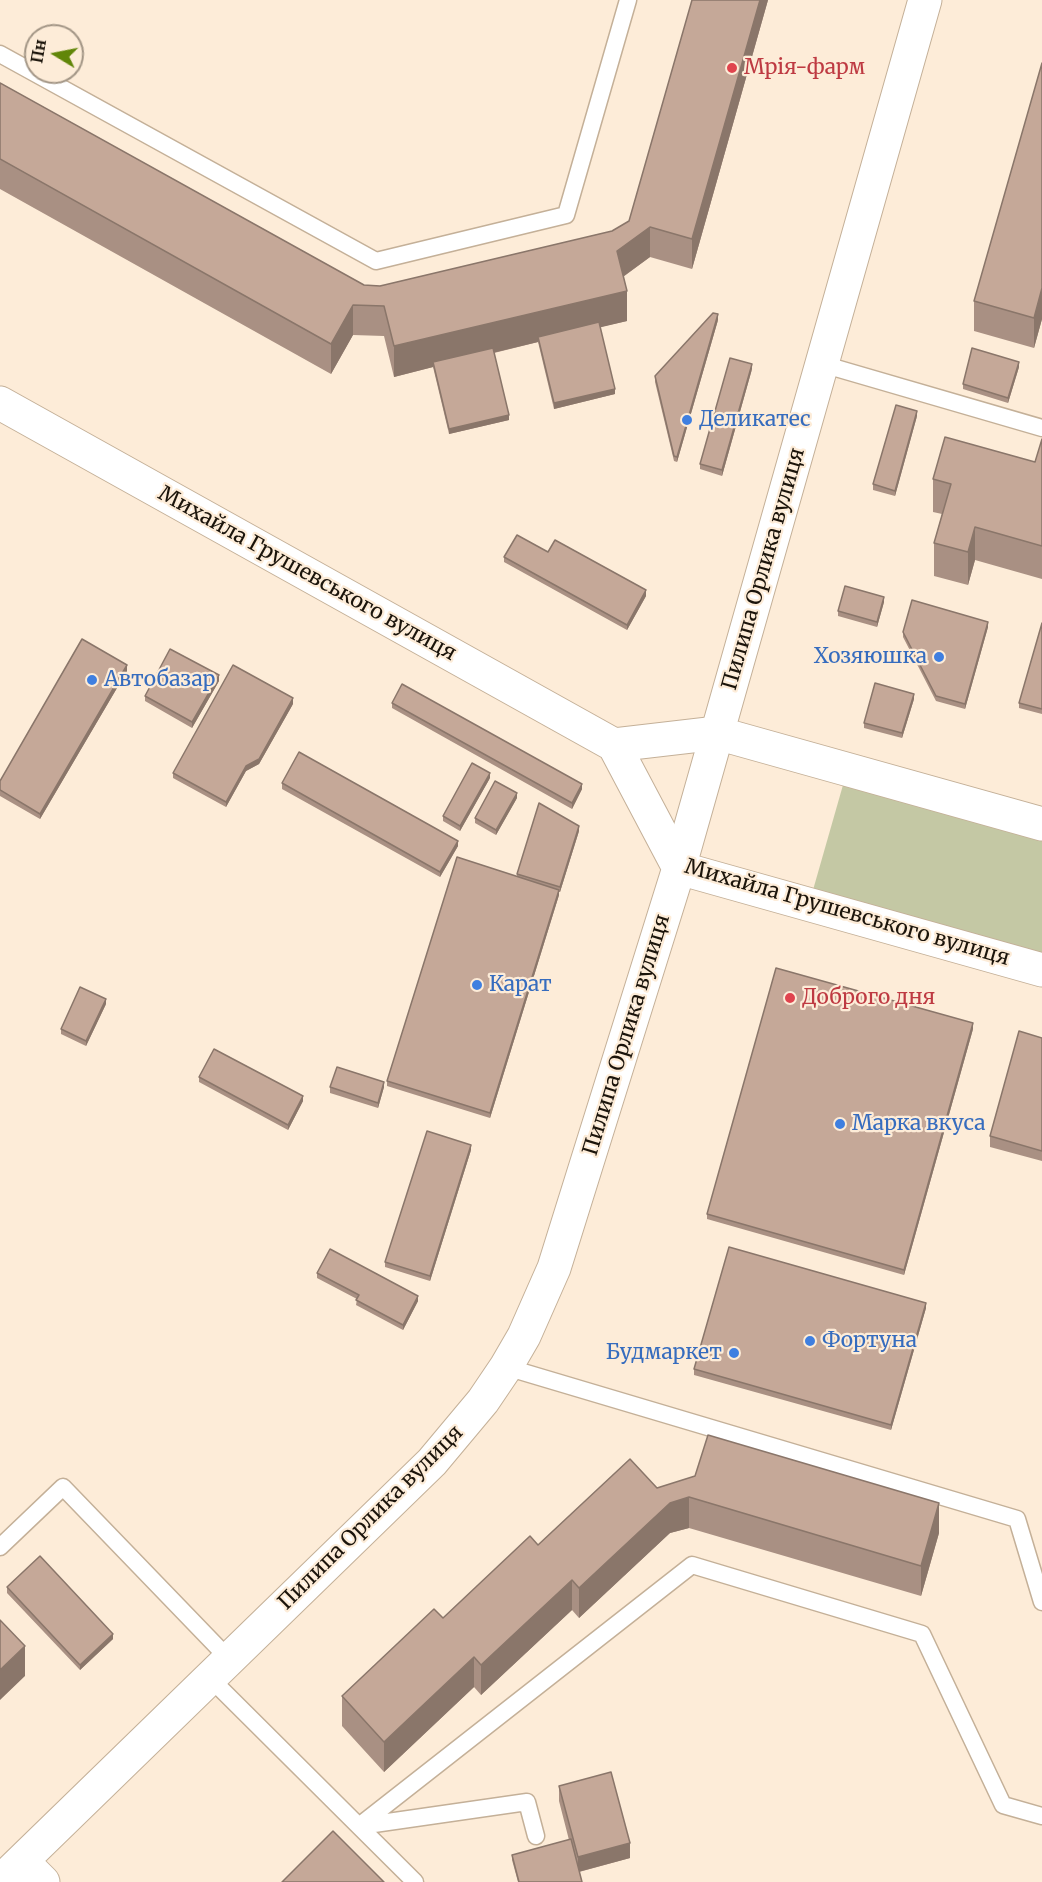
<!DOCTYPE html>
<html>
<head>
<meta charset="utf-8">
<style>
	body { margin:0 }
	#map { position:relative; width:1042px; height:1882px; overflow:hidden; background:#fdecd8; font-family:Merriweather,serif }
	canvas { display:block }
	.north { position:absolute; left:24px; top:24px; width:60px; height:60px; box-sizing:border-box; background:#fdecd8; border:2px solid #a39686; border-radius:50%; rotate:280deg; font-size:16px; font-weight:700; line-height:24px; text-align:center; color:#1b140b }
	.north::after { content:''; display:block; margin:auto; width:21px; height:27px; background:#618609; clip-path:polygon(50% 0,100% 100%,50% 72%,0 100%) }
</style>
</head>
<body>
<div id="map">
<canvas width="1042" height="1882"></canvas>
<div class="north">Пн</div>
</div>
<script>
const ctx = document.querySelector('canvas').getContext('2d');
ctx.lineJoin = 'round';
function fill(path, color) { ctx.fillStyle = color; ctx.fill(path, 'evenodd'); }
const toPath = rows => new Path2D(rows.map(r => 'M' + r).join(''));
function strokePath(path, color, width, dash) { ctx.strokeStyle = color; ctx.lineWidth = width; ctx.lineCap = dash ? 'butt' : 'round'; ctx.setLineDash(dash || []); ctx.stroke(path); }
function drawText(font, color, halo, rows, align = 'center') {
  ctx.font = font + ' Merriweather,serif'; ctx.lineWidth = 4.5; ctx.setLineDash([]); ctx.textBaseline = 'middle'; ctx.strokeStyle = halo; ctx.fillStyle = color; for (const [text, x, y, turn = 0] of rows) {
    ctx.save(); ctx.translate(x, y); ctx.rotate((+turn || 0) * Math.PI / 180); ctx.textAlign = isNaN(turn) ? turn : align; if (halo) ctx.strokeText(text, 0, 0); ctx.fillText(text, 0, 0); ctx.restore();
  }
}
fill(toPath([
	[843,785,1042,841,1042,955,813,890]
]), '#c4c8a4');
const service = toPath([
	[0,54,376,261,566,215,628,0],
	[822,364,1042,428],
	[506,1367,1017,1519,1042,1602],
	[0,1547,63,1487,229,1659],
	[210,1678,415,1882],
	[359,1826,692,1565,922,1634,1003,1805,1042,1816],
	[360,1826,527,1802,536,1836]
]);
const minor = toPath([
	[0,403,614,745,679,868,554,1268,524,1336,506,1367,483,1401,432,1462,0,1882],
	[614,745,717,733],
	[22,1861,43,1882]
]);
const tertiary = toPath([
	[925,0,679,868,1042,970],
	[717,733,1042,824]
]);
strokePath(service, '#c4b098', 19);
strokePath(minor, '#c4b098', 35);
strokePath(tertiary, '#c4b098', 35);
strokePath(service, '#fff', 16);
strokePath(minor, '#fff', 33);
strokePath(tertiary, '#fff', 33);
fill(toPath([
	[692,0,768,0,692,269,650,257,623,277,627,321,600,327,615,394,554,409,538,342,494,353,509,420,449,434,433,367,394,377,384,336,353,335,331,374,0,189,0,83,364,285,380,286,612,231,629,221],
	[1042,63,1042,319,1034,348,974,331,974,301],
	[718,320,677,462,674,461,655,382,655,376],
	[1019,367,1008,403,963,389,963,384],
	[752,369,722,476,700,469,700,464],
	[917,416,895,496,873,490,873,484],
	[1042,439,1042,579,975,560,968,585,934,576,934,543,942,514,933,512,933,479,1035,462],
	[504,557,646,596,627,630,504,562],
	[884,602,877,627,838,616,838,611],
	[1042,623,1042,714,1019,708,1019,703],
	[988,627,965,709,936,701,903,637,903,632],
	[127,671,40,819,0,796,0,781],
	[219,681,192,728,145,701,145,696],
	[914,699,902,738,864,728,864,723],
	[392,703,582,789,572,809,392,708],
	[293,704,259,764,246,771,226,807,173,778,173,773],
	[490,778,460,831,443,821,443,816],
	[282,783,458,846,440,877,282,789],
	[517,798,496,835,475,823,475,818],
	[579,831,560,892,559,892,559,895,490,1118,387,1086,387,1081,517,877,517,874],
	[106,1004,86,1046,61,1034,61,1029],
	[973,1029,904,1275,707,1219,707,1214],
	[1042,1038,1042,1161,990,1147,990,1136],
	[199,1077,303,1101,288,1130,199,1082],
	[330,1087,384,1087,378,1108,330,1093],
	[471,1150,430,1281,385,1267,385,1262],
	[317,1273,418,1301,403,1330,356,1305,357,1299,317,1278],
	[926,1308,891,1430,694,1375,694,1369],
	[657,1488,939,1533,921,1596,689,1528,670,1533,579,1618,572,1610,481,1695,474,1687,384,1772,342,1726,342,1696,538,1545],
	[7,1587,113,1639,80,1670,7,1593],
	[559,1786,630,1858,579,1872,582,1882,518,1882,512,1860,512,1855,569,1840,559,1801]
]), '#a99083');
fill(toPath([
	[760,0,768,0,692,269,692,239],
	[650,227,650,257,617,281,617,251],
	[1042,288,1042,319,1034,348,1034,318],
	[627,291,627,321,539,342,538,337,538,342,434,367,433,362,433,367,394,377,394,346],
	[353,305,353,335,331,374,331,344],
	[718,314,718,320,677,462,677,457],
	[1019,362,1019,367,1008,403,1008,398],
	[752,364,752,369,722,476,722,470],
	[615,389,615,394,554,409,554,403],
	[917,411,917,416,895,496,895,491],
	[509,415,509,420,449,434,449,429],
	[975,527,975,560,968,585,968,552],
	[646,590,646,596,627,630,627,625],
	[884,597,884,602,877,627,877,622],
	[988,622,988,627,965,709,965,704],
	[127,665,127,671,40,819,40,814],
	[219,675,219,681,192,728,192,722],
	[914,694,914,699,902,738,902,733],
	[293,698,293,704,259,764,246,771,226,807,226,802,246,766],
	[490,773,490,778,460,831,460,826],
	[582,784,582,789,572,809,572,803],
	[517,793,517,798,496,835,496,830],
	[579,826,579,831,560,892,560,887],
	[458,841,458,846,440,877,440,872],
	[559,890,559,895,490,1118,490,1113],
	[106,999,106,1004,86,1046,86,1041],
	[973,1023,973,1029,904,1275,904,1270],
	[384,1082,384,1087,378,1108,378,1103],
	[303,1096,303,1101,288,1130,288,1125],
	[471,1145,471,1150,430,1281,430,1276],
	[418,1296,418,1301,403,1330,403,1325],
	[926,1303,926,1308,891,1430,891,1425],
	[689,1497,689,1528,670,1533,579,1618,579,1588,670,1503],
	[939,1503,939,1533,921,1596,921,1566],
	[572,1580,572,1610,481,1695,481,1665],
	[113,1634,113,1639,80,1670,80,1665],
	[25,1646,25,1676,0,1700,0,1670],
	[474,1657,474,1687,384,1772,384,1742],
	[630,1843,630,1858,578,1872,578,1857]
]), '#8a766a');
const building = toPath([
	[692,0,760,0,692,239,650,227,617,251,627,291,394,346,384,306,353,305,331,344,0,159,0,83,364,285,380,286,612,231,629,221,692,0],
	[1042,63,1042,288,1034,318,974,301,1042,63],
	[713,313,718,314,677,457,674,456,655,376,713,313],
	[599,322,615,389,554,403,538,337,599,322],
	[493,348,509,415,449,429,433,362,493,348],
	[972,348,1019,362,1008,398,963,384,972,348],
	[730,358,752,364,722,470,700,464,730,358],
	[896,405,917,411,895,491,873,484,896,405],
	[945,437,1035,462,1042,439,1042,546,975,527,968,552,934,543,951,484,933,479,945,437],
	[517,535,548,552,555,540,646,590,627,625,504,557,517,535],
	[845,586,884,597,877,622,838,611,845,586],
	[912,600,988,622,965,704,936,696,903,632,912,600],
	[1042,623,1042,709,1019,703,1042,623],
	[82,639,127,665,40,814,0,790,0,781,82,639],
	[170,649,219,675,192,722,145,696,170,649],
	[233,665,293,698,259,759,246,766,226,802,173,773,233,665],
	[875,683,914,694,902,733,864,723,875,683],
	[402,684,582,784,572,803,392,703,402,684],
	[299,752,458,841,440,872,282,783,299,752],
	[472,763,490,773,460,826,443,816,472,763],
	[495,781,517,793,496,830,475,818,495,781],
	[539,803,579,826,560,887,517,874,539,803],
	[457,857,559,890,490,1113,387,1081,457,857],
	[776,968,973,1023,904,1270,707,1214,776,968],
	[80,987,106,999,86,1041,61,1029,80,987],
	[1019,1031,1042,1038,1042,1151,990,1136,1019,1031],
	[214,1049,303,1096,288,1125,199,1077,214,1049],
	[337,1067,384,1082,378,1103,330,1087,337,1067],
	[427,1131,471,1145,430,1276,385,1262,427,1131],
	[729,1247,926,1303,891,1425,694,1369,729,1247],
	[330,1249,418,1296,403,1325,356,1300,359,1295,317,1273,330,1249],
	[708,1435,939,1503,921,1566,689,1497,670,1503,579,1588,572,1580,481,1665,474,1657,384,1742,342,1696,434,1609,443,1618,530,1536,538,1545,630,1459,657,1488,695,1476,708,1435],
	[40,1556,113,1634,80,1665,7,1587,40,1556],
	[0,1620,25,1646,0,1670,0,1620],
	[611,1772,630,1843,578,1857,559,1786,611,1772],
	[333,1831,384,1882,282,1882,333,1831],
	[571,1839,582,1882,519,1882,512,1855,571,1839]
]);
fill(building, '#c5a898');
strokePath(building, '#8a766a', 1.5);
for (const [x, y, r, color] of [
	[732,68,6,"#e0444e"],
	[687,420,6,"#3f7fe0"],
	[939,657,6,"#3f7fe0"],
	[92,680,6,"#3f7fe0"],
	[477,985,6,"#3f7fe0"],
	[790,998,6,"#e0444e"],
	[840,1124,6,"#3f7fe0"],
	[810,1341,6,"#3f7fe0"],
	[734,1353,6,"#3f7fe0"]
]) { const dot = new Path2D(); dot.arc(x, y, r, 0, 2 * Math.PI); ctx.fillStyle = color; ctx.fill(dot); strokePath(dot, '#fdecd8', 2); }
drawText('21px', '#be3a42', '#fdecd8', [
	["Мрія-фарм",744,68],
	["Доброго дня",802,998]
], 'left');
drawText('21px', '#366cbe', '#fdecd8', [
	["Деликатес",699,420],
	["Хозяюшка",927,657,"right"],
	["Автобазар",104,680],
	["Карат",489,985],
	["Марка вкуса",852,1124],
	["Фортуна",822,1341],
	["Будмаркет",722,1353,"right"]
], 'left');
drawText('21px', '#1b140b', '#fdecd8', [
	["Пилипа Орлика вулиця",764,569,-74],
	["Михайла Грушевського вулиця",307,574,29],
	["Михайла Грушевського вулиця",847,913,16],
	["Пилипа Орлика вулиця",627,1035,-73],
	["Пилипа Орлика вулиця",371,1518,-45]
]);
</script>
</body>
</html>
